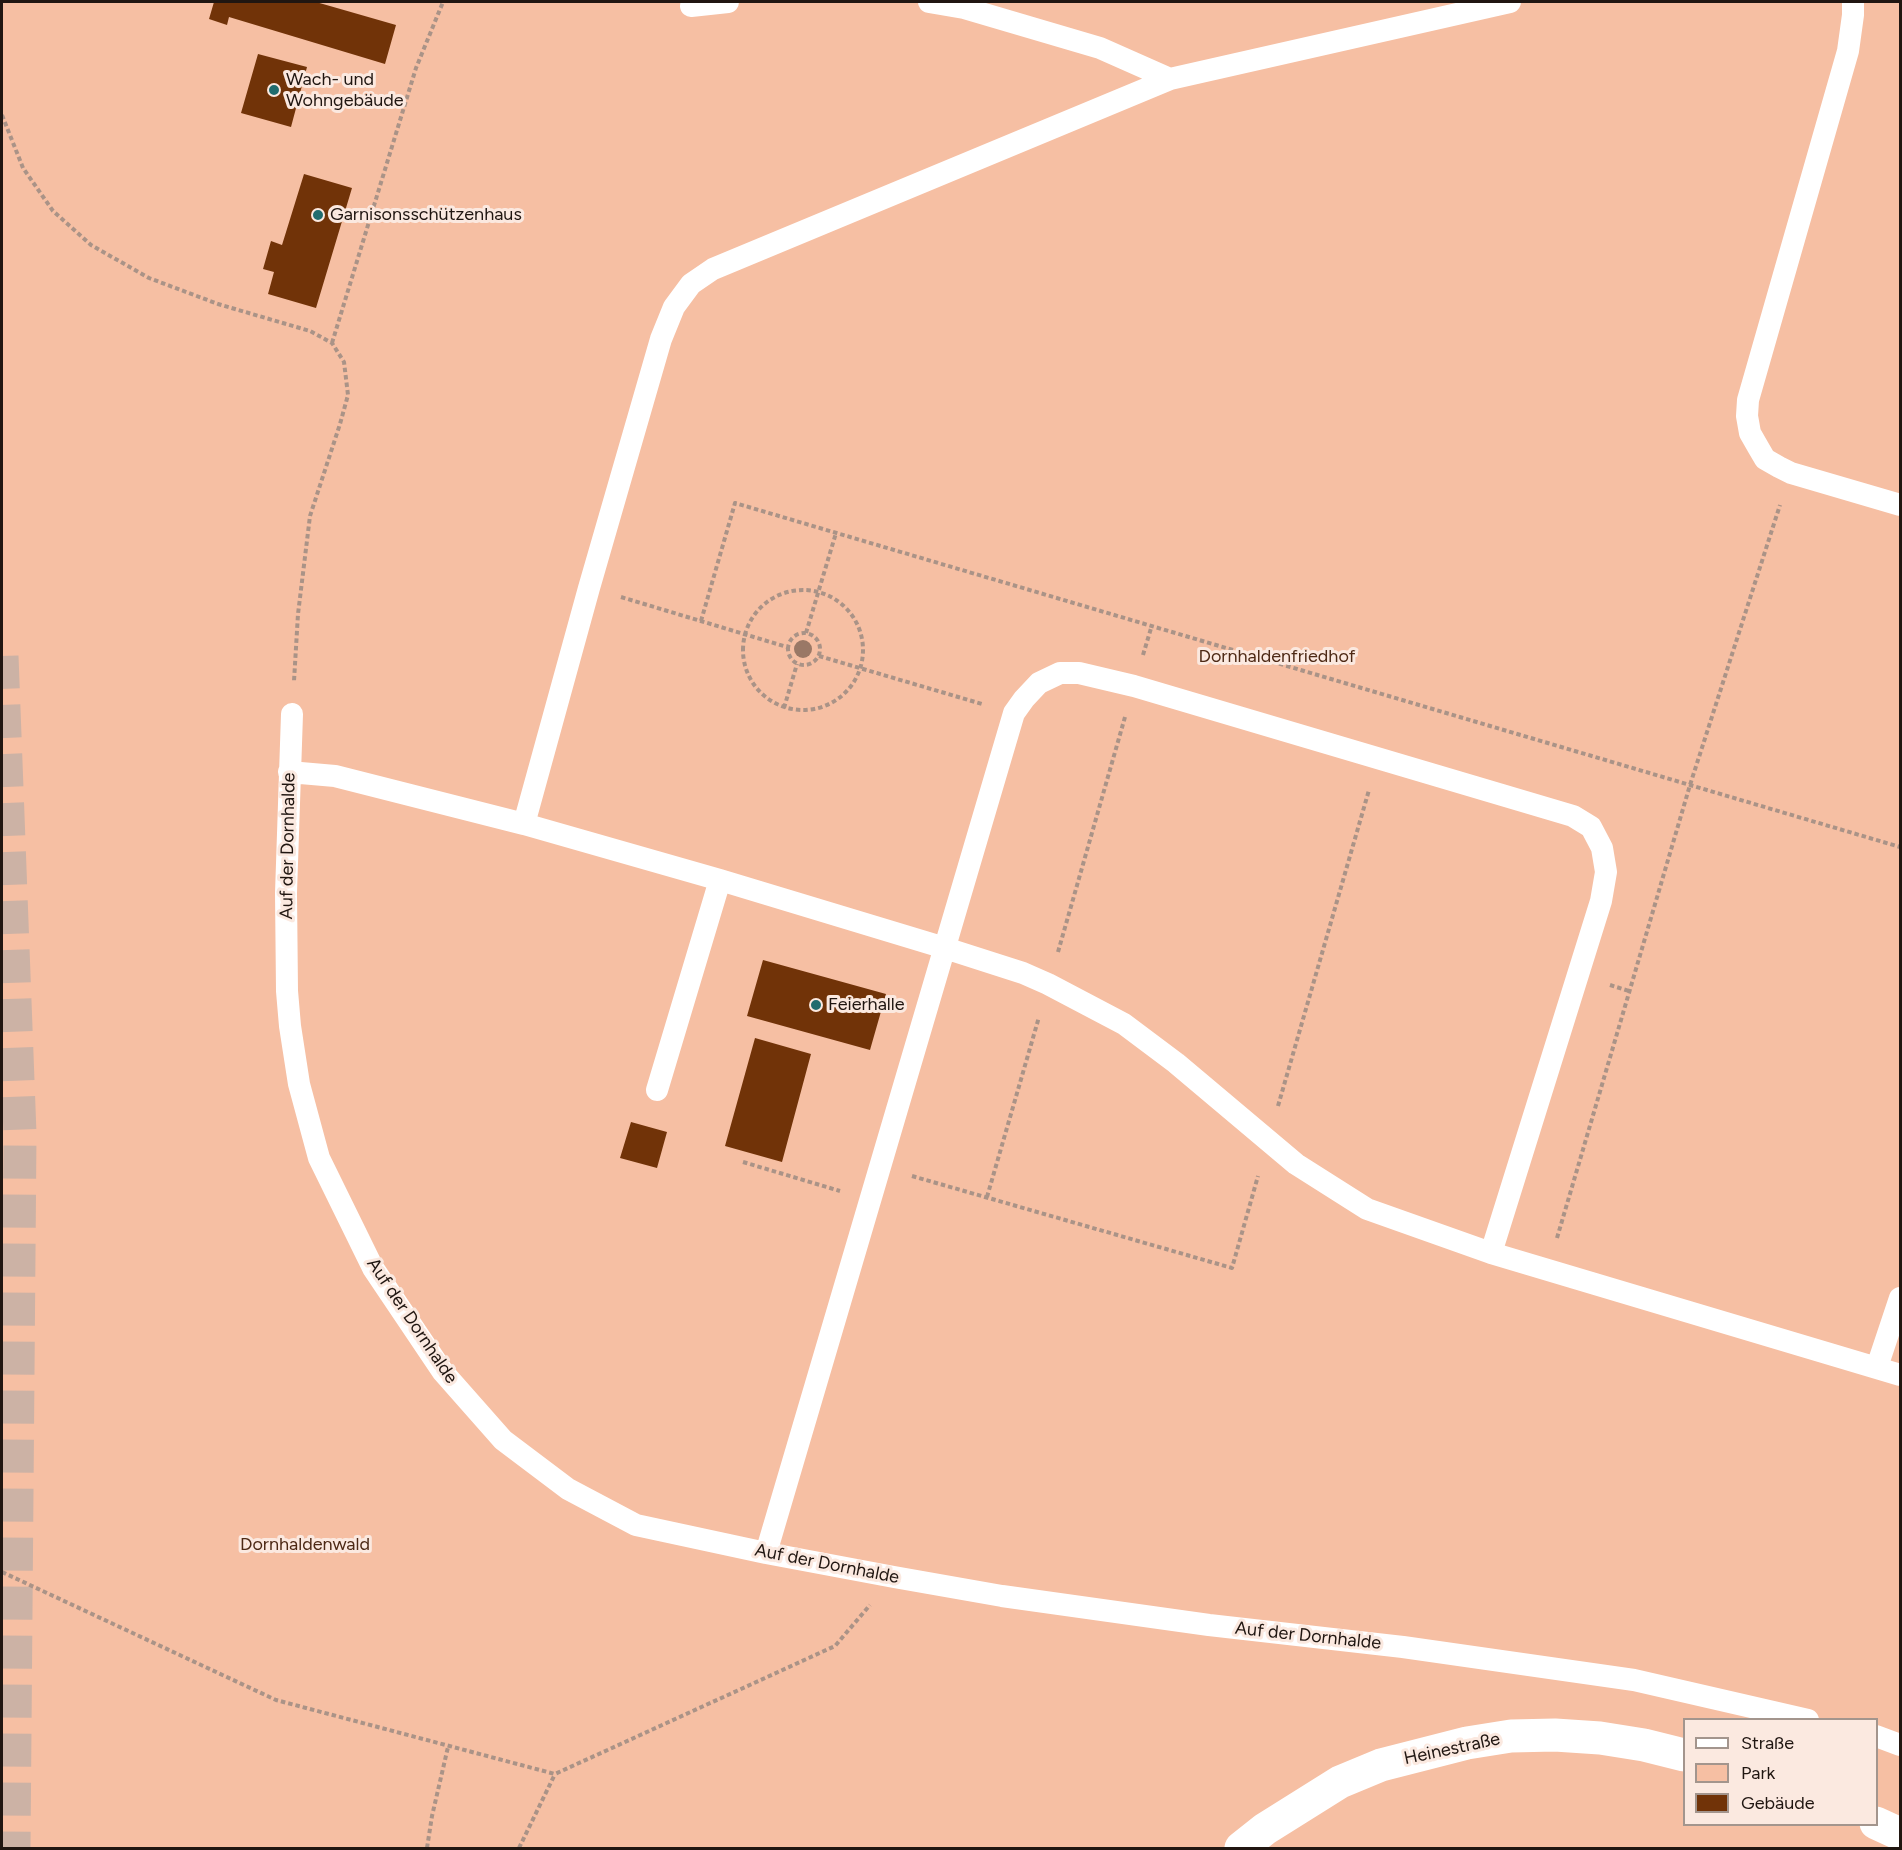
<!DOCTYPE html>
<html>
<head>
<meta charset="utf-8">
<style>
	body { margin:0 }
	#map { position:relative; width:1902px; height:1850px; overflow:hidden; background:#f7d9ca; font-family:Figtree,sans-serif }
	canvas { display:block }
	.frame { position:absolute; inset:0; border:3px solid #201611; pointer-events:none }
	.legend { position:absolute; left:1683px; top:1718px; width:195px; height:108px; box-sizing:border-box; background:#fbe9e0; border:2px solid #a3958d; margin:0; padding:8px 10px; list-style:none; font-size:18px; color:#201611 }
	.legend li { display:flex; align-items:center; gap:12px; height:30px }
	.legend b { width:30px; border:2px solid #a3958d }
</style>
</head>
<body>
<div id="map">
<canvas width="1902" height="1850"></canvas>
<div class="frame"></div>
<ul class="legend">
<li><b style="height:8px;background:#fff"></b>Straße</li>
<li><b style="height:16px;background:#f6bfa3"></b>Park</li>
<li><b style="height:16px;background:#713308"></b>Gebäude</li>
</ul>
</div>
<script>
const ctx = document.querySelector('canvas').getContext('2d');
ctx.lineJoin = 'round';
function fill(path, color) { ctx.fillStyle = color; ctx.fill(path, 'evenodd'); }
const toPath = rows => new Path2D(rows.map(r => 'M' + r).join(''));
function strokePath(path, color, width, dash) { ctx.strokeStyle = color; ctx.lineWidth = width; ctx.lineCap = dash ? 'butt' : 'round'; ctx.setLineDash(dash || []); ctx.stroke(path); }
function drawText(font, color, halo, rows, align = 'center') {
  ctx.font = font + ' Figtree,sans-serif'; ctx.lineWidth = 6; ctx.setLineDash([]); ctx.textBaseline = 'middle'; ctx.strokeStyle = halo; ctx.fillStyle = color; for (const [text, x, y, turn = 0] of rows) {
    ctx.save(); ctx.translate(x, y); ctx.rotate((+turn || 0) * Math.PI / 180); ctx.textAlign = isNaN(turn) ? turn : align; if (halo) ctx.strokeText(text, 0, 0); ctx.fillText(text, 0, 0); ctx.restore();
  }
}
fill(toPath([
	[2,2,1900,2,1900,1848,2,1848],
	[1684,1720,1876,1720,1876,1824,1684,1824]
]), '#f6bfa3');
fill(toPath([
	[214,2,316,2,396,25,385,64,229,17,227,25,209,19],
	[258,54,307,67,291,127,241,113],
	[304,174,352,188,316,308,268,294,274,272,263,269,271,241,282,245],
	[763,960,886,994,870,1050,747,1016],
	[755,1038,811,1054,782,1162,725,1146],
	[631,1122,667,1132,657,1168,620,1158]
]), '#713308');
strokePath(toPath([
	[2,656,20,1134,14,1848]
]), '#ccb2a5', 33, [33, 16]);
strokePath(toPath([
	[2,115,23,168,53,211,91,245,149,278,218,304,310,331,332,343,344,362,348,395,340,424,310,516,298,614,294,681],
	[332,343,416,68,443,2],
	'743 650a60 60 0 1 1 120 0a60 60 0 1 1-120 0Z',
	[621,597,787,647],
	[701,621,735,503,1900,847],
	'788 649a16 16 0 1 1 32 0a16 16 0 1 1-32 0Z',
	[806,633,836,533],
	[1143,655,1152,625],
	[819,656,982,704],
	[784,708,797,664],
	[1058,952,1125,717],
	[1610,985,1629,991],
	[1278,1106,1369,790],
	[743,1162,840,1191],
	[912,1176,1232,1268,1258,1176],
	[987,1197,1039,1017],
	[1557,1238,1690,785,1780,505],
	[2,1572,276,1700,555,1774,835,1646,870,1605],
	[427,1848,432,1816,448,1747],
	[519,1848,555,1774]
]), '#aa9387', 4, [4.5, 3]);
strokePath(toPath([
	[929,2,964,8,1100,48,1170,79],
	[1510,2,1170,79,713,269,691,284,674,307,661,339,589,588,524,824,720,880,945,948,1023,973,1048,984,1124,1024,1176,1063,1296,1164,1367,1209,1491,1253,1900,1375],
	[1853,2,1853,15,1848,51,1748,400,1747,416,1750,433,1758,447,1765,459,1779,467,1791,473,1900,505],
	[691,6,728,2],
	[292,714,286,893,287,991,290,1026,299,1084,319,1158,373,1268,443,1372,503,1440,568,1489,636,1525,766,1553,894,1577,1002,1596,1209,1625,1403,1647,1634,1680,1808,1720],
	[289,772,335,776,524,824],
	[657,1090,720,880],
	[1877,1367,1900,1298],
	[766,1553,1014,713,1024,699,1039,683,1060,673,1079,673,1134,686,1573,816,1591,827,1602,848,1606,872,1601,901,1491,1253],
	[1876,1736,1900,1745]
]), '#fff', 22);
strokePath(toPath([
	[1876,1823,1900,1834],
	[1241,1848,1265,1829,1340,1782,1381,1765,1467,1743,1511,1736,1555,1735,1600,1738,1644,1745,1684,1755]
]), '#fff', 33);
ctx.fillStyle = '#9a7866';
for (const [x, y] of [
	[803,649]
]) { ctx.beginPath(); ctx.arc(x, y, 9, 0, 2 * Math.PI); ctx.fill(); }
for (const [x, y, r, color] of [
	[274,90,6,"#206c6e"],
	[318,215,6,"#206c6e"],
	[816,1005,6,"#206c6e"]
]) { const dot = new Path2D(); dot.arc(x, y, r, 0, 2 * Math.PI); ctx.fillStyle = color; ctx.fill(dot); strokePath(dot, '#fbe9e0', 2); }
drawText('18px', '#201611', '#fbe9e0', [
	["Wach- und",286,80],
	["Wohngebäude",286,101],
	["Garnisonsschützenhaus",330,215],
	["Feierhalle",828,1005]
], 'left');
drawText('18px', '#4d2915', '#fbe9e0', [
	["Dornhaldenfriedhof",1277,657],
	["Dornhaldenwald",305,1545]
]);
drawText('18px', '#201611', '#fbe9e0', [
	["Auf der Dornhalde",288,846,-89],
	["Auf der Dornhalde",412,1321,56],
	["Auf der Dornhalde",827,1564,11],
	["Auf der Dornhalde",1308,1636,6],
	["Heinestraße",1452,1749,-12]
]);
</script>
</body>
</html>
